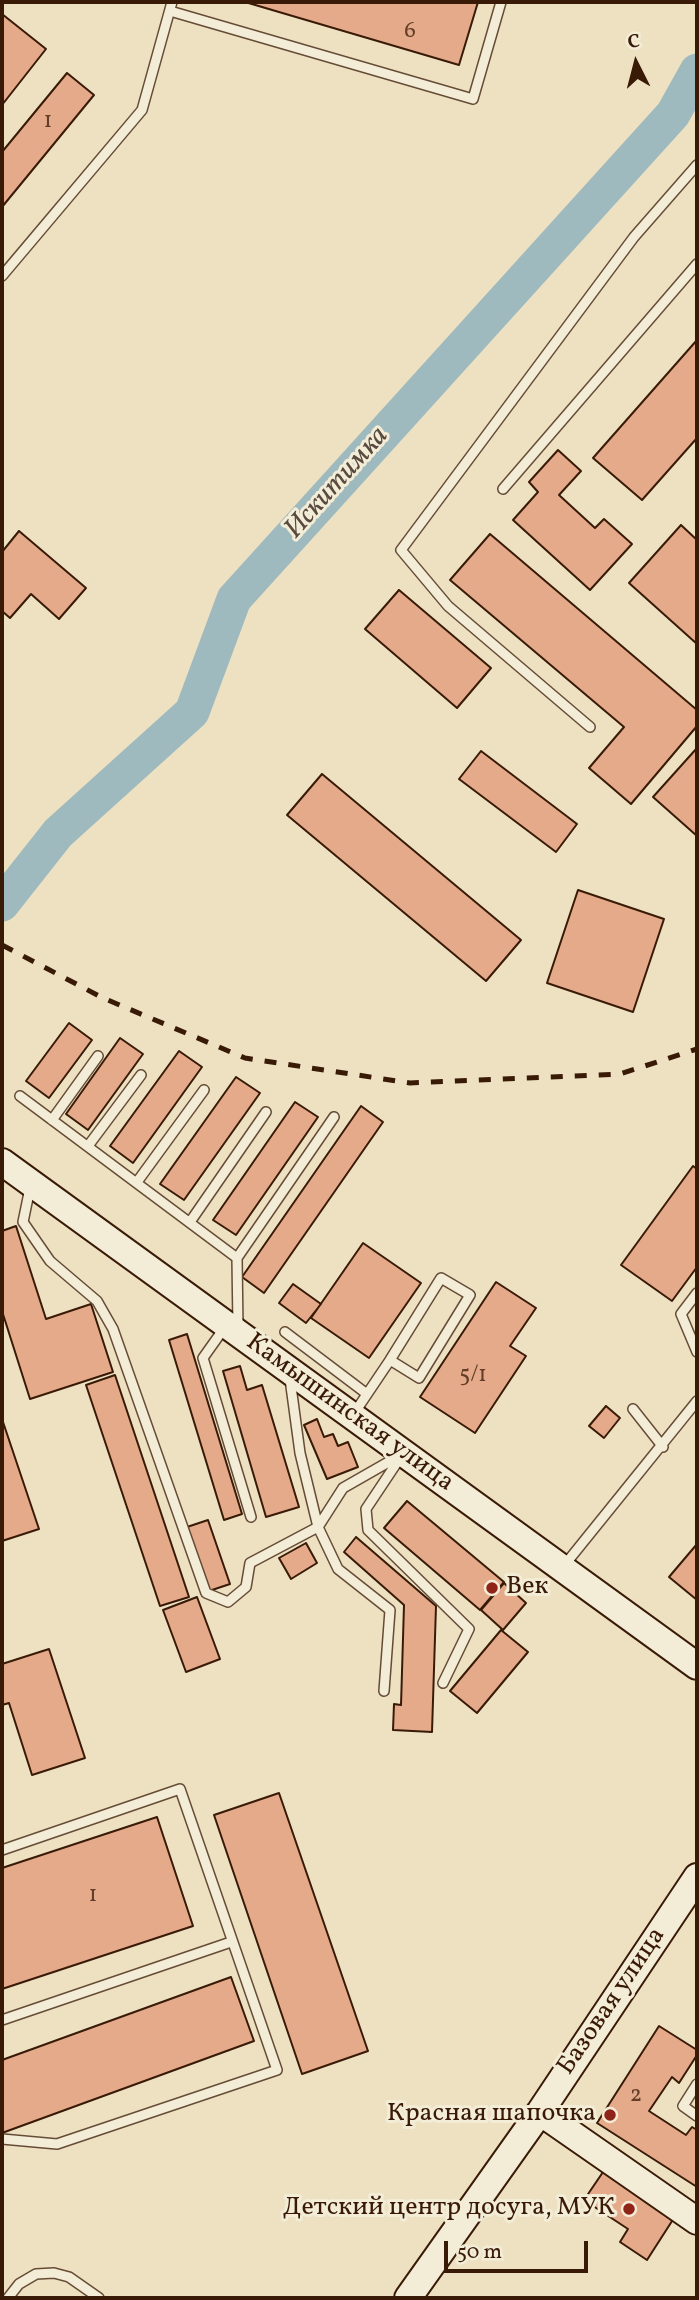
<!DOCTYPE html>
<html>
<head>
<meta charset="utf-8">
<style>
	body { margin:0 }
	#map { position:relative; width:699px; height:2300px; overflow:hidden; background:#ede1c1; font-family:Vollkorn,serif }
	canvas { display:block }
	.frame { position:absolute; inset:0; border:4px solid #391a07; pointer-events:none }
	.north { position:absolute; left:601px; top:28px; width:70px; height:70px; -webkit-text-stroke:5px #f3ecd7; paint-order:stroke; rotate:354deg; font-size:19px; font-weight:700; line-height:28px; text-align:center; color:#391a07 }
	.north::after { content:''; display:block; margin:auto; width:24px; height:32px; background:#391a07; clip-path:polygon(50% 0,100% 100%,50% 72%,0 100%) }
	.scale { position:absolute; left:444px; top:2241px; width:144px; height:32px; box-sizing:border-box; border:4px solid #391a07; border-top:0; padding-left:9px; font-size:21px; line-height:24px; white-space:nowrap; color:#391a07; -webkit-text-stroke:5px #f3ecd7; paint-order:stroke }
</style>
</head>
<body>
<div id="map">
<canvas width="699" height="2300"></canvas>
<div class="frame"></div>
<div class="north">С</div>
<div class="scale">50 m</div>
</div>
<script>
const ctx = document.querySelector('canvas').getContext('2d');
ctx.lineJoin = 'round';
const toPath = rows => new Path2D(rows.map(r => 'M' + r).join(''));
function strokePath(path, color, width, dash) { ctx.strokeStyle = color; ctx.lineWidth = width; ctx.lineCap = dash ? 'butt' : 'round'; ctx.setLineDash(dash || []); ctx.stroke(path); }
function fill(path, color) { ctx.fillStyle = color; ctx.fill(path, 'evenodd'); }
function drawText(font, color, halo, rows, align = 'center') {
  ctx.font = font + ' Vollkorn,serif'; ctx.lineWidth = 6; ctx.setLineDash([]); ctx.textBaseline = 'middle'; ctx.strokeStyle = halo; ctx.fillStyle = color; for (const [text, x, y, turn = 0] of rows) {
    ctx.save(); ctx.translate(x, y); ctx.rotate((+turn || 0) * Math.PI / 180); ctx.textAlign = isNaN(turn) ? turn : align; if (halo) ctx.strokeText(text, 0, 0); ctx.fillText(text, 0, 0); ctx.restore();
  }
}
strokePath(toPath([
	[2,904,58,833,192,712,234,599,673,114,697,71]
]), '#9fbabf', 35);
const building = toPath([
	[245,2,478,2,459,65,245,2],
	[2,14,46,49,2,105,2,14],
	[67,73,94,95,2,207,2,152,67,73],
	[697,340,697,438,642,500,593,458,697,340],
	[558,450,581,471,559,495,595,528,604,519,632,544,590,590,513,520,538,492,529,482,558,450],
	[681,525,697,540,697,644,629,583,681,525],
	[19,531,86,588,59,619,31,594,10,618,2,611,2,552,19,531],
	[490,534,697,710,697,726,631,804,589,768,624,727,450,580,490,534],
	[399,590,491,668,457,708,365,629,399,590],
	[697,748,697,836,653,797,697,748],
	[481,751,577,824,556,852,459,779,481,751],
	[322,774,521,940,486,981,287,815,322,774],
	[578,890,664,919,633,1012,547,983,578,890],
	[69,1023,92,1040,49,1098,26,1081,69,1023],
	[120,1038,143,1054,88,1130,66,1114,120,1038],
	[179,1051,202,1067,133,1163,110,1146,179,1051],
	[236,1077,260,1093,184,1200,160,1184,236,1077],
	[295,1102,318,1117,236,1235,213,1220,295,1102],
	[361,1106,383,1122,264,1293,242,1277,361,1106],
	[693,1166,697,1169,697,1267,672,1301,621,1265,693,1166],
	[16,1226,46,1319,91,1304,113,1372,30,1399,2,1311,2,1231,16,1226],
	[363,1243,421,1283,369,1358,311,1318,363,1243],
	[496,1282,536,1308,510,1346,526,1356,475,1433,420,1397,496,1282],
	[293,1284,321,1304,306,1323,279,1303,293,1284],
	[187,1334,242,1514,224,1520,169,1340,187,1334],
	[240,1366,247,1390,262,1385,299,1507,266,1517,223,1371,240,1366],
	[115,1375,189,1597,160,1606,86,1385,115,1375],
	[606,1406,620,1418,604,1438,589,1426,606,1406],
	[2,1419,39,1529,2,1541,2,1419],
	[317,1419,324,1437,333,1434,338,1446,348,1442,358,1467,327,1479,304,1425,317,1419],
	[407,1501,504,1582,480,1610,384,1528,407,1501],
	[208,1520,230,1584,209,1591,187,1527,208,1520],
	[356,1537,436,1606,432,1732,393,1730,394,1704,401,1705,404,1605,344,1552,356,1537],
	[306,1543,317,1563,291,1579,279,1558,306,1543],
	[697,1544,697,1600,669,1577,697,1544],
	[504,1583,526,1603,503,1630,481,1610,504,1583],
	[197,1597,220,1659,186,1672,163,1610,197,1597],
	[501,1630,528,1652,477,1713,450,1691,501,1630],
	[49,1649,85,1758,32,1775,9,1703,2,1705,2,1664,49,1649],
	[279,1793,368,2051,302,2074,214,1815,279,1793],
	[157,1817,193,1926,2,1989,2,1868,157,1817],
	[231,1977,254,2041,2,2133,2,2060,231,1977],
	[659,2026,697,2050,697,2055,679,2083,672,2077,649,2111,686,2135,692,2127,697,2130,697,2187,597,2123,659,2026],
	[603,2172,674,2218,647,2260,620,2242,628,2229,584,2200,603,2172]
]);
fill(building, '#e4aa8a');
strokePath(building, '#391a07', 2);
const lane = toPath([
	[170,11,473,99,501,2],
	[2,276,142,110,172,2],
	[503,489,697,264],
	[590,727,448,606,401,550,634,237,697,165],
	[20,1096,237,1258,238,1328],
	[52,1120,98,1056],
	[88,1146,141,1075],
	[137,1182,204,1090],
	[30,1188,23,1222,50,1261,97,1301,113,1329,206,1593,228,1602,246,1587,250,1563,318,1527,300,1453,290,1379],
	[190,1222,266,1112],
	[237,1258,334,1117],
	[697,1293,681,1314,697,1352],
	[225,1327,203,1358,251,1517],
	[285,1332,367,1394],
	[633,1409,663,1447],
	[353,1415,390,1360,419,1378,470,1295,441,1278,390,1360],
	[402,1455,366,1509,368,1530,469,1629,443,1683],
	[563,1567,697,1401],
	[384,1691,390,1610,338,1569,318,1527,343,1488,399,1456],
	[2,1850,180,1789,277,2070,57,2144,2,2139],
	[2,2020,231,1942],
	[697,2084,683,2106,697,2116],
	[8,2298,19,2284,36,2274,54,2273,69,2277,99,2298]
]);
const secondary = toPath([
	[2,1162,697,1666],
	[540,2112,697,2221],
	[408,2298,540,2112,697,1877]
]);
strokePath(lane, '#664c36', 12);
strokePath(secondary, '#391a07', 30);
strokePath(lane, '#f3ecd7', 9);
strokePath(secondary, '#f3ecd7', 26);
strokePath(toPath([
	[2,945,103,998,245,1058,410,1083,620,1074,697,1049]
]), '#391a07', 5, [12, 12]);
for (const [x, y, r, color] of [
	[492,1588,7,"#8f2418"],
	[610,2115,7,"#8f2418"],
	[629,2209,7,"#8f2418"]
]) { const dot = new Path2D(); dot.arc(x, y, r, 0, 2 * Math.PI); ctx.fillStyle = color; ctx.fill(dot); strokePath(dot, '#f3ecd7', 2.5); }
drawText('23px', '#643e28', null, [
	["6",410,33],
	["1",48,123],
	["5/1",473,1377],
	["1",93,1897],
	["2",636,2097]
]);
drawText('26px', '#391a07', '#f3ecd7', [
	["Камышинская улица",349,1414,36],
	["Базовая улица",613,2002,-56]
]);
drawText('26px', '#391a07', '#f3ecd7', [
	["Век",506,1588,"left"],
	["Красная шапочка",596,2115],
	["Детский центр досуга, МУК",615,2209]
], 'right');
drawText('italic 28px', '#584a3e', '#f3ecd7', [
	["Искитимка",338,484,-48]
]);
</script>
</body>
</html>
